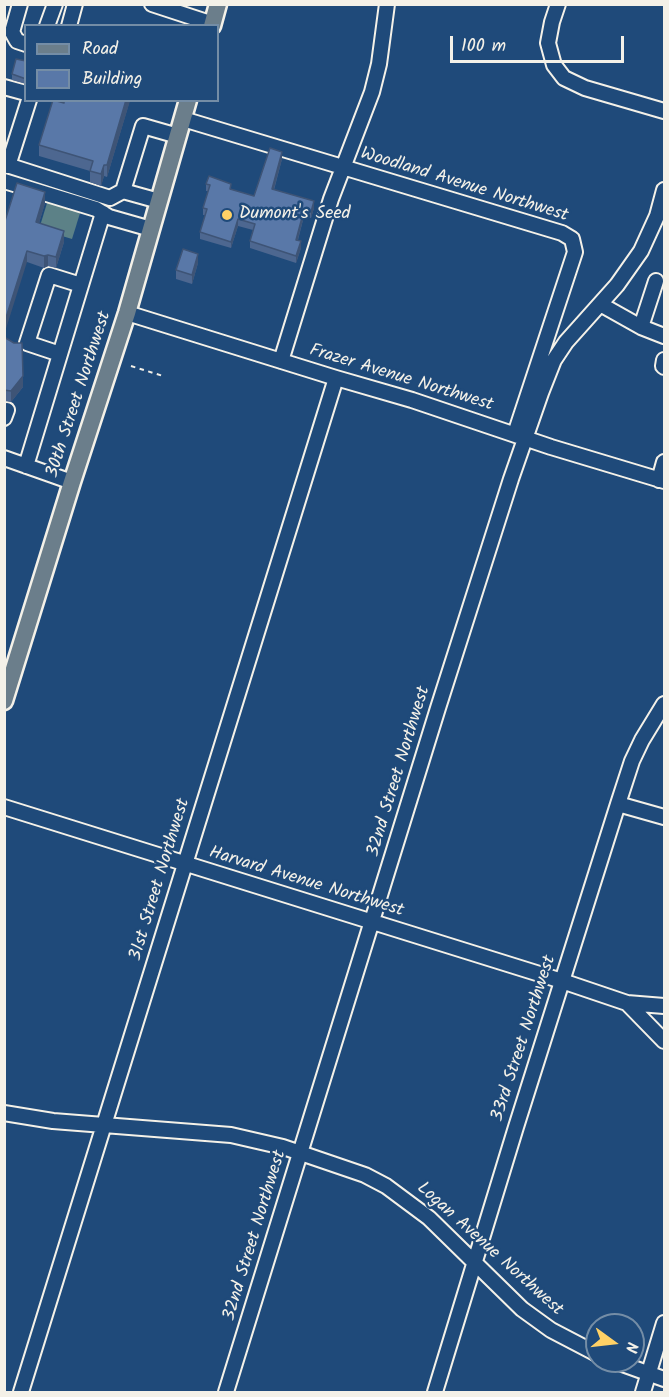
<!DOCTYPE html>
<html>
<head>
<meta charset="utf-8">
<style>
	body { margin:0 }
	#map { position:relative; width:669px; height:1397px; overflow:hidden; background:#1f4a7a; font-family:Kalam,sans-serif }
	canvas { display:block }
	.frame { position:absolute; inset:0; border:6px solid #f4f1e8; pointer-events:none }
	.legend { position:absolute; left:24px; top:24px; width:195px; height:78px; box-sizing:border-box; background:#1f4a7a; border:2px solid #748da6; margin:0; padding:8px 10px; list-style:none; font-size:18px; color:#f4f1e8 }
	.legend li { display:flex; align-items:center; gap:12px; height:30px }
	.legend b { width:30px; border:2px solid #748da6 }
	.north { position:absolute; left:585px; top:1313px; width:60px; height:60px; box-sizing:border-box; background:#1f4a7a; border:2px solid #748da6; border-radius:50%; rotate:105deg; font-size:16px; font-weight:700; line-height:24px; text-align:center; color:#f4f1e8 }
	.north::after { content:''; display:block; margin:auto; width:21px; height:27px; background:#ffd166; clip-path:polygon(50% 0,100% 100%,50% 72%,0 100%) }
	.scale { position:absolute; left:450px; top:36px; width:174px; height:27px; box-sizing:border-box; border:3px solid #f4f1e8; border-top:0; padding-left:8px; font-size:18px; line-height:21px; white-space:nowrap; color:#f4f1e8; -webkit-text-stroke:4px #1f4a7a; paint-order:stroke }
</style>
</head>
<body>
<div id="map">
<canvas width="669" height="1397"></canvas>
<div class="frame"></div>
<ul class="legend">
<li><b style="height:8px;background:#6b7e8b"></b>Road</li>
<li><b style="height:16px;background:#5978a8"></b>Building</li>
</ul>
<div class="north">N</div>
<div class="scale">100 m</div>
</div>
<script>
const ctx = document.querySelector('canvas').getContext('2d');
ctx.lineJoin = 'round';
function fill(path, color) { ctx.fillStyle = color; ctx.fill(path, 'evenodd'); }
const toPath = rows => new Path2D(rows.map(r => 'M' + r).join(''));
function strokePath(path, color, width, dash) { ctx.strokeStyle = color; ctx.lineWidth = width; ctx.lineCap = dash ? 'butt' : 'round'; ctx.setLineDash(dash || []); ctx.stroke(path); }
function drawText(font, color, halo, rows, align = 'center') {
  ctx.font = font + ' Kalam,sans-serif'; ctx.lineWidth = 5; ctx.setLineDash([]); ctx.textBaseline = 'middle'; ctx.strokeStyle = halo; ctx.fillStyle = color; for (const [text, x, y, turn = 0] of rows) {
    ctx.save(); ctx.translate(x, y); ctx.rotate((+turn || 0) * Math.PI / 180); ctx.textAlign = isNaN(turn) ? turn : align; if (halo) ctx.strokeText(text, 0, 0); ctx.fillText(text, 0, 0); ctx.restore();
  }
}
fill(toPath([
	[48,200,81,210,72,239,39,229]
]), '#5c8187');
const minor = toPath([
	[20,4,12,32,17,41,26,44],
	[152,4,213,24],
	[558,4,552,22,548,43,554,65,564,78,585,88,664,111],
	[47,26,55,4],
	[69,26,75,4],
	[4,87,26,93],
	[183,119,562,233,572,239,575,252,515,434],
	[4,164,110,198,123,191,143,126,178,136],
	[8,166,29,100],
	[4,181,96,209,109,217,151,229],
	[123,191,159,201],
	[600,304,641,327,664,336],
	[127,313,336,378,412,400,551,447,664,481],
	[641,327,656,281],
	[60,354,27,343,49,275,81,285],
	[664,360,663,366,664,367],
	[281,361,331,199,372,92,379,64,387,4],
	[4,418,7,410],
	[4,458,72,482],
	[26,466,103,213],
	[659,480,664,462],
	[618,804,664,817],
	[4,807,562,981,627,1003,664,1006],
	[627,1003,664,1041],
	[4,1113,53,1121,231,1135,283,1147,365,1175,386,1186,429,1218,522,1309,551,1330,597,1354],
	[614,1361,664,1379],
	[21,1392,336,378],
	[226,1392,438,708,511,479,541,393,554,360,566,342,617,285,641,251,657,216,664,190],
	[435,1392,516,1127,618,804,632,761,642,740,664,704],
	[643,1392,664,1323]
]);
const major = toPath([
	[212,26,218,4],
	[4,701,72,482,127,313,188,100]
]);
strokePath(minor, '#f4f1e8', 18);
strokePath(major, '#f4f1e8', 21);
strokePath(toPath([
	[131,366,163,376]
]), '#f4f1e8', 2, [4.5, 4.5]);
strokePath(minor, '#1f4a7a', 14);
strokePath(major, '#6b7e8b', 16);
fill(toPath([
	[26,61,26,84,12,80,12,74],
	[130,100,107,177,104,176,101,186,90,182,90,171,39,156,39,145,64,103],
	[282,159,274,190,314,208,311,218,304,216,298,240,301,248,296,263,250,248,250,241,253,230,238,226,231,248,200,239,200,232,205,215,203,215,203,208,208,191,206,191,206,184,254,196],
	[45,203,39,223,64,242,56,268,48,266,44,268,27,262,4,224],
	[198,263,192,284,176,279,176,270],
	[4,337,23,387,11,402,5,401]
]), '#4d6790');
fill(toPath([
	[126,100,130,101,107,177,107,165],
	[282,152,282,159,272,196,272,189],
	[104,165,104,176,101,186,101,174],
	[45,192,45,203,36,233,36,222],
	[314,201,314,208,311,218,311,212],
	[304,210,304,216,296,246,296,240],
	[238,219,238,226,231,248,231,242],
	[64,231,64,242,56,268,56,257],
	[301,241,301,248,296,263,296,256],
	[27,251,27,262,4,335,4,324],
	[198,254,198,263,192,284,192,275],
	[48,255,48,266,44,268,44,256],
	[23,376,23,387,11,402,11,391]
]), '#3e5476');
const building = toPath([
	[16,59,26,61,26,79,12,74,16,59],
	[53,100,64,103,64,100,126,100,107,165,104,165,101,174,90,171,93,161,39,145,53,100],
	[270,148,282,152,272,189,314,201,311,212,304,210,296,240,301,241,296,256,250,241,255,224,238,219,231,242,200,232,207,209,203,208,210,185,206,184,209,176,231,184,230,189,254,196,270,148],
	[17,183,45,192,36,222,64,231,56,257,48,255,44,256,27,251,4,324,4,224,17,183],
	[183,249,198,254,192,275,176,270,183,249],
	[4,337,14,343,22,343,23,376,11,391,4,390,4,337]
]);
fill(building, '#5978a8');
strokePath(building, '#3e5476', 1.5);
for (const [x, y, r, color] of [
	[227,215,6,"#ffd166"]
]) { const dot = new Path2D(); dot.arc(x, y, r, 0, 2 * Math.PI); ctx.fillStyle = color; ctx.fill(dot); strokePath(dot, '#1f4a7a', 2); }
drawText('18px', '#f4f1e8', '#1f4a7a', [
	["Woodland Avenue Northwest",464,186,17],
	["Frazer Avenue Northwest",401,379,17],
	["30th Street Northwest",80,395,-72],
	["32nd Street Northwest",400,772,-73],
	["31st Street Northwest",161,880,-73],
	["Harvard Avenue Northwest",306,883,17],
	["33rd Street Northwest",525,1039,-72],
	["32nd Street Northwest",256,1236,-73],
	["Logan Avenue Northwest",489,1250,42]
]);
drawText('18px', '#f4f1e8', '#1f4a7a', [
	["Dumont's Seed",239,215]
], 'left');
</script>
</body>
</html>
